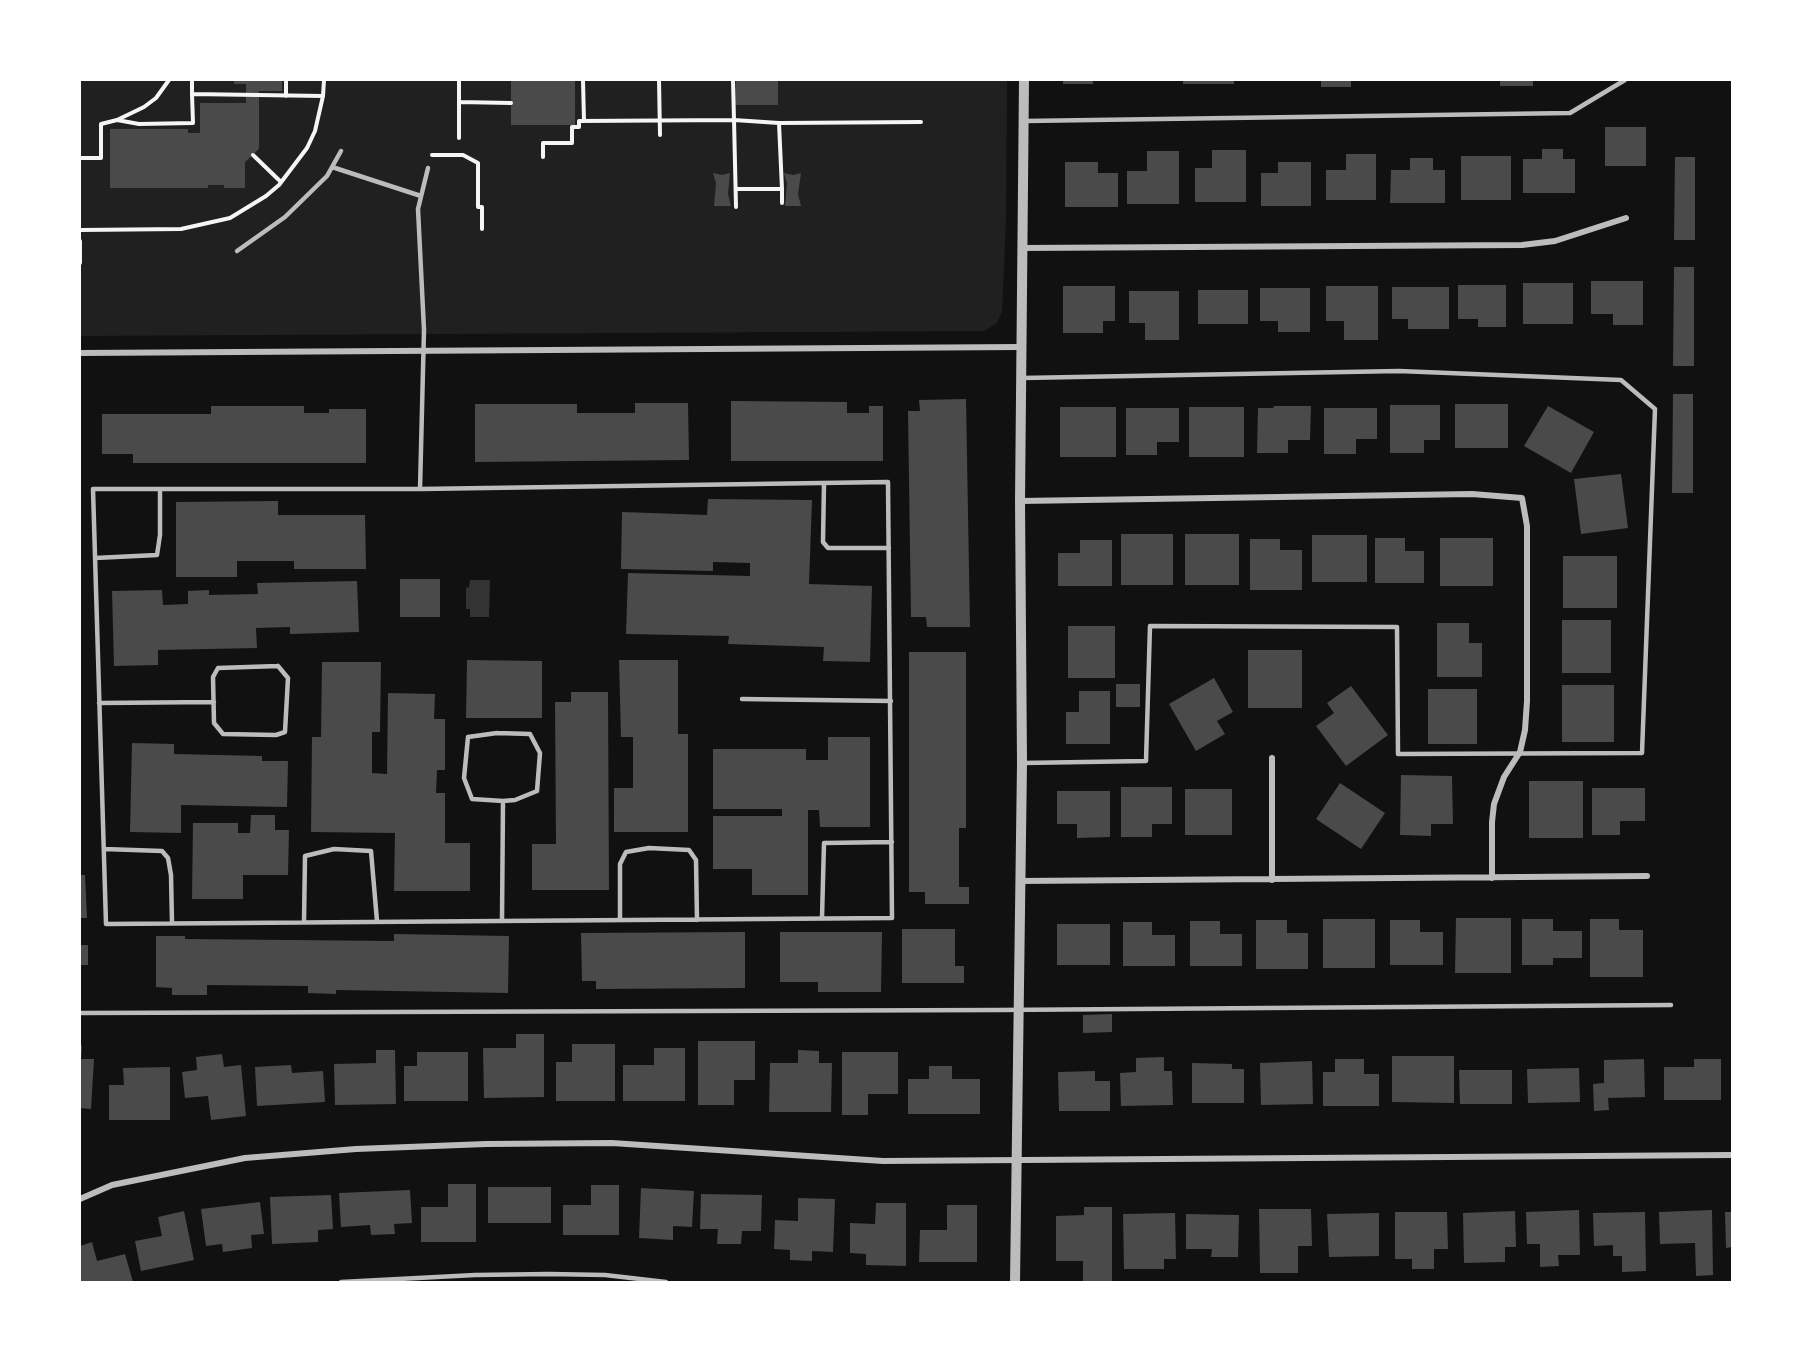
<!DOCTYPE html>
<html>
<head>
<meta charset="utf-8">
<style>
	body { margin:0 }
	#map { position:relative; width:1812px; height:1362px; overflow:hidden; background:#111; font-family:"Sofia Sans Condensed",sans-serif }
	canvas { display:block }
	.frame { position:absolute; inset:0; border:81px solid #fff; pointer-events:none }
</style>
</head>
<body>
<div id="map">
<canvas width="1812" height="1362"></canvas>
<div class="frame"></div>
</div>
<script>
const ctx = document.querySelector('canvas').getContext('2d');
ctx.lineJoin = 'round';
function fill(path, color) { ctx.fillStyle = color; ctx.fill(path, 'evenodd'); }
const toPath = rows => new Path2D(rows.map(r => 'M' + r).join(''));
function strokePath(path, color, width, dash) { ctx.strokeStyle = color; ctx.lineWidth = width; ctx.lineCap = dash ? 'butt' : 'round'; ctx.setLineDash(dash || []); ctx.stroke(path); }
fill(toPath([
	[80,80,1007,80,1006,219,1002,312,996,324,984,331,80,336]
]), '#202020');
fill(toPath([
	[470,580,490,580,489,617,470,617,470,609,466,609,466,588,469,587]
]), '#333');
fill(toPath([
	[234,80,282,80,282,91,259,91,259,149,245,162,245,188,224,188,224,185,208,185,208,188,110,188,110,129,188,129,188,133,200,133,200,103,246,103,246,84,234,84],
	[511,80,575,80,575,125,511,125],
	[736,80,778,80,778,105,735,105],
	[1063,80,1093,80,1093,84,1063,84],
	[1183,80,1234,80,1234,84,1183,84],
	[1321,80,1351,80,1351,87,1321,87],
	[1500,80,1533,80,1533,86,1500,86],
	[1605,127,1646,127,1646,166,1605,166],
	[1542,149,1563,149,1563,159,1575,159,1575,193,1523,193,1523,159,1542,159],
	[1212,150,1246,150,1246,202,1195,202,1195,168,1212,168],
	[1147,151,1179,151,1179,204,1127,204,1127,171,1147,171],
	[1346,154,1376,154,1376,200,1326,200,1326,170,1346,170],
	[1461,156,1511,156,1511,200,1461,200],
	[1675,157,1695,157,1695,240,1674,240],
	[1410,158,1433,158,1433,170,1445,170,1445,203,1390,203,1391,170,1410,170],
	[1065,162,1098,162,1098,173,1118,173,1118,207,1065,207],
	[1278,162,1311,162,1311,206,1261,206,1261,173,1278,173],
	[713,173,722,175,730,173,728,194,731,206,714,206,716,183],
	[784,173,793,175,801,173,798,194,801,206,785,206,787,183],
	[1674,267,1694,267,1694,366,1673,366],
	[1591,281,1643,281,1643,325,1613,325,1613,314,1591,314],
	[1523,283,1573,283,1573,324,1523,324],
	[1458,285,1506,285,1506,327,1478,327,1478,319,1458,319],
	[1063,286,1115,286,1115,321,1103,321,1103,333,1063,333],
	[1326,286,1378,286,1378,340,1344,340,1344,321,1326,321],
	[1392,287,1449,287,1449,329,1408,329,1408,319,1392,319],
	[1260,288,1310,288,1310,332,1278,332,1278,321,1260,321],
	[1198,290,1248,290,1248,324,1198,324],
	[1129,291,1179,291,1179,340,1145,340,1145,323,1129,323],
	[1673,394,1693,394,1693,493,1672,493],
	[966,399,970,627,927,627,926,617,911,617,908,411,920,411,919,400],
	[731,401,847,402,847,413,869,413,869,406,883,406,883,461,731,461],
	[635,403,688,403,689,460,475,462,475,404,577,404,577,413,635,413],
	[1455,404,1508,404,1508,448,1455,448],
	[1390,405,1440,405,1440,440,1424,440,1424,453,1390,453],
	[211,406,304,406,304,413,329,413,329,409,366,409,366,463,133,463,133,454,102,454,102,414,211,414],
	[1274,406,1311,406,1310,440,1288,440,1288,453,1257,453,1258,408,1273,408],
	[1548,406,1594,432,1571,473,1524,446],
	[1060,407,1116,407,1116,457,1060,457],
	[1189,407,1244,407,1244,457,1189,457],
	[1126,408,1179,408,1179,442,1157,442,1157,455,1126,455],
	[1324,408,1377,408,1377,439,1356,439,1356,454,1324,454],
	[1621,474,1628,528,1581,534,1574,479],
	[708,499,812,500,809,584,872,586,870,662,823,661,824,647,728,644,729,636,626,634,628,573,750,576,750,563,713,562,713,571,621,569,622,512,707,515],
	[278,501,278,515,365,515,366,569,294,569,294,561,237,561,237,577,176,577,176,502],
	[1121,534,1173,534,1173,585,1121,585],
	[1185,534,1239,534,1239,585,1185,585],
	[1312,535,1367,535,1367,582,1312,582],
	[1375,538,1405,538,1405,551,1424,551,1424,583,1375,583],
	[1440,538,1493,538,1493,586,1440,586],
	[1250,539,1280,539,1280,550,1302,550,1302,590,1250,590],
	[1080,540,1112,540,1112,586,1058,586,1058,553,1080,553],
	[1563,556,1617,556,1617,608,1563,608],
	[400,579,440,579,440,617,400,617],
	[357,581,359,632,290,634,290,627,256,628,257,648,158,650,158,665,114,666,112,591,162,590,163,605,188,604,188,591,209,590,209,595,258,594,257,583],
	[1562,620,1611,620,1611,673,1562,673],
	[1437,623,1469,623,1469,643,1482,643,1482,677,1437,677],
	[1068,626,1115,626,1115,678,1068,678],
	[1248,650,1302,650,1302,708,1248,708],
	[909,652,966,652,966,828,959,828,959,887,969,887,969,904,925,904,925,892,909,892],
	[467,660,542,661,542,718,466,718],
	[619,660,678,660,678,734,688,734,688,832,614,832,614,788,633,788,633,737,621,737],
	[322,662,381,662,380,732,372,732,372,773,387,774,388,693,435,694,434,719,445,719,445,770,437,770,436,793,445,793,445,843,470,843,470,891,394,891,395,833,311,832,312,737,321,737],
	[1214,678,1233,712,1217,721,1225,734,1196,751,1169,704],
	[1116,684,1140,684,1140,707,1116,707],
	[1562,685,1614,685,1614,742,1562,742],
	[1351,686,1388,735,1346,766,1316,726,1334,713,1327,703],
	[1428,689,1477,689,1477,744,1428,744],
	[1079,691,1110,691,1110,744,1066,744,1066,712,1079,712],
	[571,692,608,692,609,890,532,890,532,844,556,844,555,702,571,702],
	[828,737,870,737,870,827,820,827,819,810,808,810,808,895,752,895,752,869,713,869,713,816,782,816,782,809,713,809,713,749,806,749,806,760,828,760],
	[132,743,174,744,174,754,262,756,262,761,288,761,287,807,181,805,181,833,130,832],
	[1401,775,1452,776,1453,824,1431,824,1431,836,1400,835],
	[1529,781,1583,781,1583,838,1529,838],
	[1340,783,1385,813,1361,849,1316,819],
	[1121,787,1172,787,1172,824,1152,824,1152,837,1121,837],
	[1592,788,1645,788,1645,821,1620,821,1620,835,1592,835],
	[1185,789,1232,789,1232,835,1185,835],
	[1057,791,1110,791,1110,837,1077,838,1077,824,1057,824],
	[251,815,275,815,275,830,289,830,288,875,243,875,243,899,192,899,193,823,238,823,238,833,250,833],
	[80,875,85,875,87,918,80,918],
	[1456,918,1511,918,1511,973,1455,973],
	[1323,919,1375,919,1375,968,1323,968],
	[1522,919,1553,919,1553,931,1582,931,1582,958,1553,958,1553,965,1522,965],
	[1590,919,1619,919,1619,930,1643,930,1643,977,1590,977],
	[1256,920,1287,920,1287,933,1308,933,1308,969,1256,969],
	[1390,920,1420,920,1420,932,1443,932,1443,965,1390,965],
	[1190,921,1220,921,1220,934,1242,934,1242,966,1190,966],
	[1123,922,1152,922,1152,935,1175,935,1175,966,1123,966],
	[1057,924,1110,924,1110,965,1057,965],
	[902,929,955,929,955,966,964,966,964,983,902,983],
	[745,932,745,988,596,989,596,981,582,981,581,933],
	[780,932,882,932,881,992,818,992,818,982,780,982],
	[394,934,509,936,508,993,336,990,336,994,308,993,308,986,207,985,207,995,172,995,172,988,156,987,156,936,185,936,185,939,394,941],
	[80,945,88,945,88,965,80,965],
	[1112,1014,1112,1032,1083,1033,1083,1015],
	[516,1034,544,1034,544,1097,484,1098,483,1048,516,1048],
	[698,1041,755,1041,755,1080,734,1080,734,1105,698,1105],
	[572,1044,615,1044,615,1101,556,1101,556,1062,572,1062],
	[80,1045,82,1046,81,1059,94,1059,91,1109,80,1108],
	[654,1048,685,1048,685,1101,623,1101,623,1065,654,1065],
	[376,1050,395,1050,396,1104,335,1105,334,1064,376,1063],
	[798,1050,819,1051,819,1063,832,1063,831,1112,769,1112,770,1063,798,1063],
	[417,1052,468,1052,468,1101,404,1101,404,1066,417,1066],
	[842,1052,898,1052,898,1094,868,1094,868,1115,842,1115],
	[222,1054,224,1067,241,1065,246,1116,211,1120,208,1096,185,1098,182,1072,197,1070,196,1057],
	[1392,1056,1454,1056,1454,1103,1392,1102],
	[1164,1057,1164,1071,1172,1071,1173,1105,1121,1106,1120,1073,1136,1072,1136,1058],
	[1335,1059,1364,1059,1364,1074,1379,1074,1379,1106,1323,1106,1323,1072,1335,1072],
	[1644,1059,1645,1097,1608,1098,1609,1110,1594,1111,1593,1084,1604,1083,1604,1060],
	[1694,1059,1721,1059,1721,1100,1664,1100,1664,1067,1694,1067],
	[1312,1061,1313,1104,1261,1105,1260,1063],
	[1192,1063,1232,1064,1232,1069,1244,1069,1244,1103,1192,1103],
	[291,1065,292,1073,323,1071,325,1102,257,1106,255,1067],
	[929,1066,952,1066,952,1079,980,1079,980,1114,908,1114,908,1079,929,1079],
	[170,1067,170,1120,109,1120,109,1085,124,1085,123,1068],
	[1579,1068,1580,1102,1528,1103,1527,1069],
	[1459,1070,1512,1070,1512,1104,1460,1104],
	[1095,1071,1095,1081,1110,1081,1110,1111,1059,1111,1058,1072],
	[448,1184,476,1184,476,1242,421,1242,421,1207,448,1207],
	[591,1185,619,1185,619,1235,563,1235,563,1205,591,1205],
	[488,1187,551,1187,551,1223,488,1223],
	[641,1188,694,1191,692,1227,673,1226,673,1240,639,1238],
	[410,1190,412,1223,394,1224,395,1234,371,1235,370,1225,341,1227,339,1193],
	[701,1194,762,1195,761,1231,742,1231,741,1244,717,1244,718,1229,700,1229],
	[331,1195,333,1229,318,1230,318,1242,272,1244,270,1197],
	[798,1198,835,1199,833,1252,812,1251,812,1261,790,1260,790,1250,774,1249,775,1220,798,1221],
	[260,1202,264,1234,251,1235,252,1248,223,1252,222,1244,206,1246,201,1209],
	[876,1203,906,1203,906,1266,866,1265,866,1254,850,1253,850,1223,875,1224],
	[947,1205,977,1205,977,1262,919,1262,920,1230,947,1230],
	[1084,1207,1112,1207,1112,1282,1083,1282,1083,1261,1056,1261,1056,1216,1084,1215],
	[1259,1209,1311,1209,1312,1246,1298,1246,1298,1273,1260,1273],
	[1579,1210,1580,1255,1558,1255,1559,1266,1540,1267,1540,1244,1527,1244,1526,1212],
	[1712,1210,1713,1275,1696,1276,1695,1243,1660,1244,1659,1212],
	[184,1211,194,1260,141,1271,135,1241,162,1236,158,1217],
	[1515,1211,1516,1247,1505,1247,1505,1262,1464,1263,1463,1213],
	[1395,1212,1447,1212,1448,1249,1434,1249,1434,1269,1412,1269,1412,1259,1395,1259],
	[1645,1212,1646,1271,1622,1272,1622,1256,1613,1256,1613,1245,1594,1246,1593,1213],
	[1725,1212,1732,1212,1732,1247,1726,1248],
	[1175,1213,1176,1259,1164,1259,1164,1269,1124,1269,1123,1214],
	[1379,1213,1379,1256,1329,1257,1327,1214],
	[1186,1214,1239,1215,1238,1257,1211,1257,1212,1249,1186,1249],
	[92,1242,97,1261,125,1254,133,1282,80,1282,80,1246]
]), '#4a4a4a');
strokePath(toPath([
	[192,80,192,94],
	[286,80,286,96],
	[459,80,459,138],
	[583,80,584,121],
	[659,80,660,135],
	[733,80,734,120,779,123,782,189],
	[459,102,511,103],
	[117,120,139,124,193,123,192,94,323,96],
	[779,123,921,122],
	[253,155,281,182],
	[432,155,463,155,478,163,478,207,482,207,482,229],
	[543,157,543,143,572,143,572,127,579,127,579,121,734,120,736,207],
	[80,158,101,158,101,124,117,120,144,107,156,98,169,80],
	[736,189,782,189,782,203],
	[80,230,181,229,230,218,266,196,279,185,307,148,315,131,323,96,324,80],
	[80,241,80,263]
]), '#f5f5f5', 4);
strokePath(toPath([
	[1025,121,1570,113,1625,80],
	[332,167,421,196],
	[237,251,285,217,327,176,341,151],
	[888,482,892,918,106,924,93,489,420,489,888,482],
	[824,483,823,542,828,548,889,548],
	[420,489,424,330,418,209,428,168],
	[95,558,157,555,160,535,160,489],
	[278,666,288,678,285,732,276,735,223,734,214,723,213,677,218,668,278,666],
	[742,699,891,701],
	[99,703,214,702],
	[497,733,530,734,540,753,537,791,515,800,503,801,472,799,464,778,468,737,497,733],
	[1022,763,1146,761,1150,626,1397,627,1398,754,1642,753,1655,409,1621,380,1399,371,1022,378],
	[104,849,162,851,168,858,171,875,172,923],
	[822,918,824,843,892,842],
	[502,920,503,801],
	[620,920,620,864,626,852,649,848,689,850,696,860,697,920],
	[304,922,305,856,334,849,371,851,377,921],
	[80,1013,998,1010,1671,1005],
	[341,1282,475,1275,549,1274,605,1275,666,1282]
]), '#bcbcbc', 4.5);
strokePath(toPath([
	[1022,248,1522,245,1555,241,1626,218],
	[80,353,1020,347],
	[1020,501,1472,494,1522,498,1527,526,1527,701,1525,730,1520,752,1504,777,1494,804,1492,822,1492,878],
	[1272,880,1272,758],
	[1020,881,1647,876],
	[80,1199,112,1185,245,1158,356,1149,486,1144,612,1143,883,1161,1732,1155]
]), '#bcbcbc', 6);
strokePath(toPath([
	[1015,1282,1022,763,1020,501,1024,80]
]), '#bcbcbc', 10);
</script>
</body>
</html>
